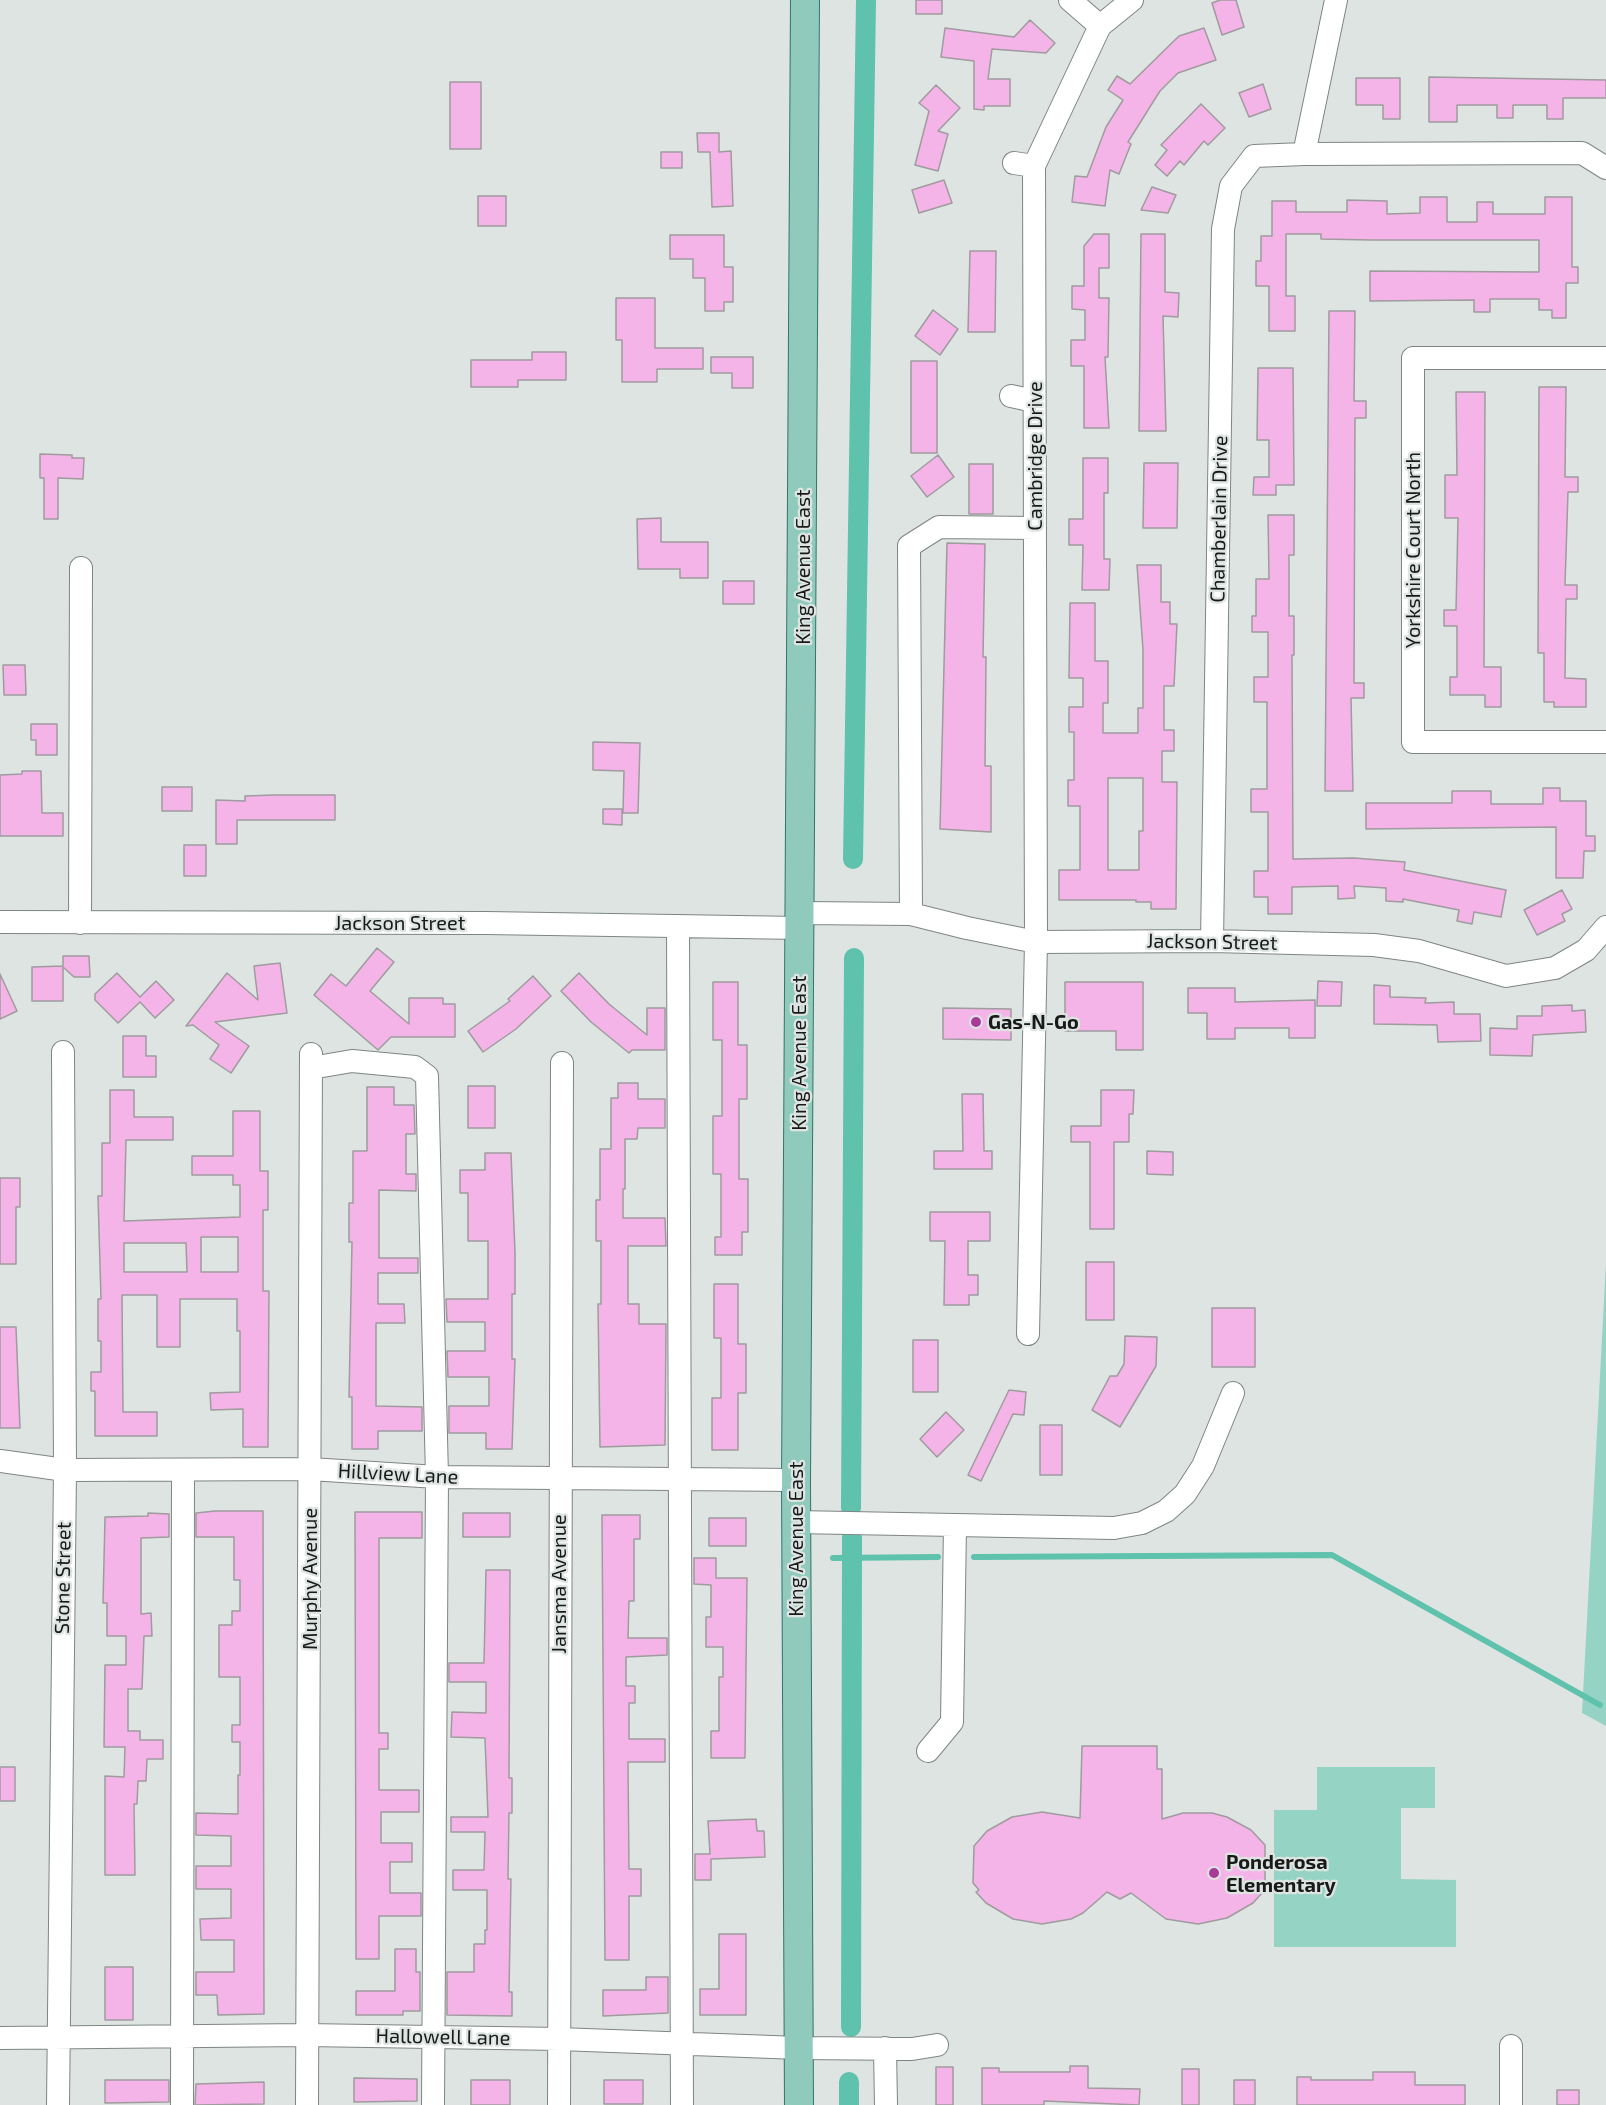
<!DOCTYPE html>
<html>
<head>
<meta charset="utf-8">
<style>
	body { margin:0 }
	canvas { display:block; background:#dee4e2 }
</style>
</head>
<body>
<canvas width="1606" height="2105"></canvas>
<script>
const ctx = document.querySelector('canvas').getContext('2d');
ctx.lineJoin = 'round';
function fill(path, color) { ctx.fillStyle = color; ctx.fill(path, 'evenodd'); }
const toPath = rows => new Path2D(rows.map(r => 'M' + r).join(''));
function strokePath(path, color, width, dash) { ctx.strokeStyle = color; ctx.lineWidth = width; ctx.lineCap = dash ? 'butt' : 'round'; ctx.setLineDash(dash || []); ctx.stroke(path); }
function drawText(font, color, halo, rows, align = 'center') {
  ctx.font = font + ' "Exo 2",sans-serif'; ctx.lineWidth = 4.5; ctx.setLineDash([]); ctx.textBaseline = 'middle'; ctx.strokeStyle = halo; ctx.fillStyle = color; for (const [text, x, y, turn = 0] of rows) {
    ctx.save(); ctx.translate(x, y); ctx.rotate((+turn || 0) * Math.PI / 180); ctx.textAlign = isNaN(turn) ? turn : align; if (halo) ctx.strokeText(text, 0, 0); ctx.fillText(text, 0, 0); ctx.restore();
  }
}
fill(toPath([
	[1606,1263,1606,1726,1582,1713],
	[1317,1767,1435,1767,1435,1808,1401,1808,1401,1879,1456,1880,1456,1947,1274,1947,1274,1810,1317,1810]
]), '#95d4c4');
strokePath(toPath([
	[974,1557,1332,1555,1600,1705],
	[833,1558,938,1557]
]), '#5fc2ac', 6);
strokePath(toPath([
	[853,859,866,0],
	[851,1508,854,958],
	[851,2027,852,1537],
	[849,2082,849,2105]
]), '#5fc2ac', 20);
const building = toPath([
	[916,0,942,0,942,14,916,14,916,0],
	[1220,0,1236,0,1244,27,1222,35,1212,3,1220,0],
	[1030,20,1055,43,1046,53,992,49,988,79,1010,79,1010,106,984,106,984,110,974,109,974,61,941,57,945,28,1014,37,1030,20],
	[1204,28,1216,60,1178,73,1160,91,1128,142,1131,144,1119,174,1110,170,1105,206,1072,202,1075,176,1087,177,1106,127,1123,100,1108,90,1117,76,1130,84,1179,36,1204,28],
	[1429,77,1606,80,1606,98,1563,98,1563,119,1547,119,1547,105,1513,105,1513,118,1497,118,1497,105,1457,105,1457,122,1429,122,1429,77],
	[1356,78,1400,78,1400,119,1383,119,1383,105,1356,105,1356,78],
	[450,82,481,82,481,149,450,149,450,82],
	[1263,84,1271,109,1249,117,1239,93,1263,84],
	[936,85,960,108,938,131,948,134,938,171,915,165,929,111,919,103,936,85],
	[1201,104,1225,128,1208,145,1204,141,1184,165,1180,161,1167,176,1155,165,1167,150,1161,145,1201,104],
	[697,133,719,133,719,152,731,151,733,206,712,207,710,152,698,152,697,133],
	[661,152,682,152,682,168,661,168,661,152],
	[944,180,952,203,919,213,912,190,944,180],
	[1152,187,1176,195,1168,213,1141,210,1152,187],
	[478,196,506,196,506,226,478,226,478,196],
	[1420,197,1447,197,1447,222,1477,222,1477,202,1493,202,1493,214,1545,214,1545,197,1572,197,1572,267,1578,267,1578,283,1566,283,1566,318,1552,318,1552,310,1539,310,1539,299,1490,299,1490,312,1474,312,1474,300,1370,301,1370,271,1539,272,1539,240,1371,240,1321,239,1321,234,1286,234,1286,296,1295,296,1295,331,1269,331,1269,286,1256,286,1256,261,1261,261,1261,236,1272,236,1272,201,1296,201,1296,212,1347,212,1347,200,1387,201,1387,214,1420,213,1420,197],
	[1094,234,1109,234,1109,268,1099,268,1099,298,1109,298,1108,357,1105,357,1109,428,1084,428,1084,366,1071,366,1071,340,1085,340,1085,310,1072,309,1072,286,1084,286,1084,246,1094,234],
	[1141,234,1165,234,1165,292,1179,293,1178,317,1163,316,1166,431,1139,431,1141,234],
	[670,235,724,235,724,267,733,267,733,302,724,302,724,311,705,311,705,278,693,278,693,259,670,259,670,235],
	[970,251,996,251,995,332,968,332,970,251],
	[616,298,655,298,655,348,703,348,703,369,657,369,657,382,622,382,622,340,616,340,616,298],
	[933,310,958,329,940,355,915,336,933,310],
	[1329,311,1355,311,1354,401,1366,401,1366,418,1355,418,1354,683,1364,683,1364,698,1351,698,1353,791,1325,791,1329,311],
	[532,352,566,352,566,380,518,380,518,387,471,387,471,360,532,360,532,352],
	[711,357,753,357,753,388,732,388,732,373,711,373,711,357],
	[911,361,937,361,937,453,911,453,911,361],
	[1258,368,1293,368,1294,485,1276,485,1276,495,1253,495,1254,477,1269,477,1269,440,1257,440,1258,368],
	[1539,387,1566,387,1565,477,1578,477,1578,492,1568,492,1565,585,1577,585,1577,599,1566,599,1565,678,1586,679,1586,707,1554,707,1554,702,1544,702,1544,653,1538,653,1539,387],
	[1456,392,1485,392,1484,667,1501,667,1501,707,1485,707,1485,695,1450,695,1450,677,1457,677,1457,626,1444,626,1444,610,1456,610,1458,518,1445,518,1445,475,1457,475,1456,392],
	[40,454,72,455,72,458,84,458,83,479,58,478,58,519,44,519,44,478,40,478,40,454],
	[938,455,954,477,927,497,911,476,938,455],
	[1083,458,1108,458,1108,493,1104,493,1104,559,1110,559,1109,590,1082,590,1083,545,1069,545,1069,519,1083,519,1083,458],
	[1144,463,1178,463,1177,528,1143,528,1144,463],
	[969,464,993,464,993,514,969,514,969,464],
	[1268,515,1294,515,1294,555,1289,555,1289,616,1294,616,1294,655,1292,655,1293,859,1354,858,1405,862,1404,870,1506,890,1501,917,1474,912,1472,924,1457,921,1459,910,1403,899,1403,902,1386,901,1386,888,1354,886,1355,898,1338,899,1338,886,1292,887,1292,914,1268,914,1268,897,1254,897,1254,871,1268,871,1268,812,1251,812,1251,789,1267,789,1267,702,1254,702,1254,677,1268,677,1268,632,1252,632,1252,616,1256,616,1256,579,1269,579,1268,515],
	[661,518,661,542,708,542,708,578,680,578,680,569,638,569,637,519,661,518],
	[947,543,985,544,983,657,986,657,985,766,991,766,991,832,940,829,947,543],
	[1137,565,1161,565,1161,602,1170,602,1170,624,1177,624,1174,686,1164,686,1164,730,1174,730,1174,751,1162,751,1162,782,1177,782,1176,909,1151,909,1151,902,1136,902,1136,900,1059,900,1059,870,1080,870,1080,806,1068,806,1068,780,1074,780,1074,732,1069,732,1069,707,1083,707,1083,678,1069,678,1070,603,1095,603,1095,661,1108,661,1108,703,1103,703,1103,733,1138,733,1138,708,1143,708,1143,650,1137,565],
	[1108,778,1143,778,1143,831,1139,831,1139,870,1108,870,1108,778],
	[723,581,754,581,754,604,723,604,723,581],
	[3,665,25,665,26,695,4,695,3,665],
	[31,724,57,724,57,755,36,755,36,740,31,740,31,724],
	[593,742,640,743,638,813,623,813,624,771,593,770,593,742],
	[22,771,41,771,42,813,63,813,63,836,0,836,0,775,22,774,22,771],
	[162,787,192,787,192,811,162,811,162,787],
	[1543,788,1560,788,1560,801,1586,801,1586,836,1595,836,1595,851,1584,851,1583,878,1556,878,1556,827,1366,829,1366,803,1452,803,1452,791,1491,791,1491,804,1543,804,1543,788],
	[274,795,335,795,335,820,237,820,237,844,216,844,216,800,245,801,245,796,274,795],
	[603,809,622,809,622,825,603,824,603,809],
	[184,845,206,845,206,876,184,876,184,845],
	[1562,890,1572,909,1562,914,1565,921,1537,935,1524,910,1562,890],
	[377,948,394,962,370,991,409,1024,409,998,443,998,443,1004,455,1004,455,1037,391,1037,378,1050,314,995,331,974,346,986,377,948],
	[63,956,89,956,90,977,74,977,63,967,63,1001,32,1001,32,967,63,966,63,956],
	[280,963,287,1013,215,1022,249,1046,231,1073,210,1059,219,1045,193,1025,186,1026,227,973,258,1000,254,966,280,963],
	[117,973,140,997,156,981,174,1000,155,1018,140,1002,118,1023,95,1000,95,994,117,973],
	[579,973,609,1004,647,1035,647,1008,665,1008,665,1050,632,1050,629,1053,591,1022,561,991,579,973],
	[0,974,17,1011,0,1019,0,974],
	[533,976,551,996,516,1029,483,1052,468,1031,510,1001,508,999,533,976],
	[1318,981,1342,982,1341,1006,1317,1006,1318,981],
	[713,982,738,982,738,1045,747,1045,747,1099,739,1099,739,1179,748,1179,748,1232,742,1232,742,1255,715,1255,715,1237,721,1237,721,1174,713,1174,713,1116,722,1116,722,1040,713,1040,713,982],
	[1065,982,1143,982,1143,1050,1116,1050,1116,1031,1065,1031,1065,982],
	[1374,985,1390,986,1390,997,1426,998,1425,1003,1454,1002,1454,1014,1480,1014,1481,1041,1438,1042,1437,1025,1374,1024,1374,985],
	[1188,988,1235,988,1235,1002,1315,1000,1315,1038,1289,1038,1289,1028,1235,1028,1235,1039,1207,1039,1207,1013,1188,1013,1188,988],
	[1572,1005,1572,1011,1585,1010,1586,1032,1533,1035,1532,1056,1490,1055,1490,1028,1517,1029,1517,1016,1542,1016,1542,1006,1572,1005],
	[943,1008,1011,1009,1011,1040,943,1039,943,1008],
	[123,1036,146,1036,146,1056,156,1056,156,1077,123,1077,123,1036],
	[618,1083,638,1083,638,1099,665,1099,665,1128,638,1128,637,1139,625,1139,625,1189,623,1189,623,1218,665,1218,666,1246,628,1246,628,1304,639,1304,639,1324,666,1324,665,1445,600,1447,598,1304,601,1304,601,1241,596,1241,596,1200,600,1200,600,1149,611,1149,611,1098,618,1098,618,1083],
	[468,1086,495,1086,495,1128,468,1128,468,1086],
	[367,1087,394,1087,394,1105,414,1105,415,1134,406,1134,406,1174,416,1174,416,1191,379,1190,379,1258,418,1258,418,1273,378,1273,378,1304,404,1304,405,1323,376,1323,376,1406,422,1407,422,1431,378,1431,378,1449,352,1449,352,1397,349,1397,352,1242,349,1242,349,1203,353,1203,353,1151,367,1151,367,1087],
	[110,1090,134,1090,134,1117,173,1117,173,1140,126,1140,124,1221,240,1217,240,1185,233,1185,233,1175,192,1175,192,1156,233,1156,233,1111,260,1111,260,1171,268,1171,268,1210,263,1210,263,1291,269,1291,268,1447,243,1447,243,1409,211,1410,210,1393,240,1392,240,1331,237,1331,237,1299,180,1299,180,1347,157,1347,157,1295,122,1295,123,1412,157,1412,157,1436,95,1436,95,1391,91,1391,91,1372,101,1372,101,1341,98,1341,98,1299,101,1299,98,1196,102,1196,102,1143,110,1143,110,1090],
	[201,1237,238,1237,238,1272,201,1272,201,1237],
	[124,1243,186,1243,187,1272,124,1272,124,1243],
	[1101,1090,1134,1090,1133,1114,1129,1114,1129,1142,1114,1142,1114,1229,1090,1229,1090,1142,1071,1142,1071,1126,1101,1126,1101,1090],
	[962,1094,983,1094,984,1151,992,1151,992,1169,934,1169,934,1151,963,1151,962,1094],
	[1147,1151,1173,1152,1173,1175,1147,1174,1147,1151],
	[485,1153,511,1153,515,1252,515,1294,512,1294,512,1359,515,1359,512,1449,486,1449,486,1433,449,1433,449,1406,489,1406,489,1377,448,1377,447,1351,485,1351,485,1322,447,1322,446,1299,488,1299,488,1241,468,1241,468,1193,460,1193,460,1170,485,1170,485,1153],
	[0,1178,20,1178,20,1207,16,1207,16,1264,0,1264,0,1178],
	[930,1212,990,1212,990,1241,968,1241,968,1275,978,1275,978,1295,969,1295,969,1305,944,1305,945,1241,930,1241,930,1212],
	[1086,1262,1114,1262,1114,1320,1086,1320,1086,1262],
	[714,1284,738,1284,738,1344,746,1344,746,1393,738,1393,738,1450,712,1450,712,1398,721,1398,721,1338,714,1338,714,1284],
	[1212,1308,1255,1308,1255,1367,1212,1367,1212,1308],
	[0,1327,16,1327,20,1428,0,1428,0,1327],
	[1125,1336,1157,1337,1156,1366,1120,1427,1092,1410,1110,1376,1117,1376,1124,1364,1125,1336],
	[913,1340,938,1340,938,1392,913,1392,913,1340],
	[1009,1390,1026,1392,1024,1415,1013,1414,981,1481,968,1475,1009,1390],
	[946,1412,964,1430,937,1457,920,1439,946,1412],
	[1040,1425,1062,1425,1062,1475,1040,1475,1040,1425],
	[215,1511,263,1511,264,2014,218,2015,217,1995,196,1995,196,1972,234,1972,234,1940,201,1940,200,1919,231,1918,231,1889,196,1889,196,1866,231,1866,231,1836,196,1835,196,1813,238,1814,238,1775,240,1775,240,1742,232,1742,232,1725,240,1725,240,1677,219,1677,219,1625,232,1625,232,1611,240,1611,240,1580,234,1580,234,1537,196,1537,196,1513,215,1511],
	[355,1512,422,1512,422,1538,379,1538,379,1733,388,1733,388,1749,379,1749,379,1790,419,1790,419,1812,381,1812,381,1843,412,1843,412,1862,390,1862,390,1893,421,1893,421,1916,379,1916,379,1959,356,1959,355,1512],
	[148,1513,169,1514,169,1537,141,1538,141,1614,151,1613,152,1636,144,1636,142,1689,128,1689,128,1731,140,1731,140,1740,163,1740,163,1759,147,1759,146,1781,138,1781,137,1804,134,1804,135,1875,105,1875,105,1776,124,1777,125,1747,104,1747,105,1665,126,1665,126,1636,107,1636,107,1603,103,1603,105,1517,148,1516,148,1513],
	[463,1513,510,1513,510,1537,463,1537,463,1513],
	[602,1515,640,1515,640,1539,634,1539,634,1601,629,1601,628,1638,667,1638,667,1655,626,1657,626,1686,635,1686,635,1703,629,1703,629,1739,665,1739,665,1762,628,1762,629,1869,641,1869,641,1896,629,1896,629,1960,605,1960,602,1515],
	[709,1518,746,1518,746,1546,709,1546,709,1518],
	[694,1558,716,1558,716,1578,747,1578,745,1758,711,1758,711,1731,719,1731,719,1677,723,1677,723,1647,706,1647,706,1617,711,1617,711,1585,694,1584,694,1558],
	[486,1570,510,1570,509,1778,512,1778,512,1813,509,1813,508,1879,511,1879,509,1992,512,1992,512,2016,447,2015,447,1972,474,1972,474,1944,485,1944,485,1930,487,1930,487,1890,453,1890,453,1870,484,1870,485,1832,451,1832,451,1817,488,1817,485,1738,451,1737,452,1712,486,1713,486,1682,449,1682,449,1663,484,1663,486,1570],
	[1082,1746,1157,1746,1157,1769,1162,1769,1162,1819,1183,1813,1212,1813,1227,1817,1251,1830,1265,1845,1265,1882,1260,1889,1263,1892,1253,1903,1227,1918,1198,1924,1166,1919,1131,1893,1120,1899,1107,1892,1083,1913,1071,1919,1042,1924,1013,1919,986,1903,976,1892,979,1890,973,1883,974,1846,987,1831,1012,1817,1042,1812,1080,1818,1082,1746],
	[0,1767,15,1767,15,1801,0,1801,0,1767],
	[756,1819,757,1831,764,1831,765,1857,711,1859,711,1880,695,1880,695,1854,710,1854,708,1821,756,1819],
	[719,1934,746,1934,746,2015,700,2015,700,1989,719,1989,719,1934],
	[395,1949,416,1949,416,1972,420,1972,420,2011,403,2011,403,2015,356,2015,356,1991,395,1991,395,1949],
	[105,1967,133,1967,133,2020,105,2020,105,1967],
	[646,1977,668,1977,668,2013,603,2016,603,1990,646,1990,646,1977],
	[1070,2066,1088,2066,1088,2088,1140,2089,1139,2105,1044,2101,1044,2105,982,2105,982,2068,999,2068,999,2072,1070,2072,1070,2066],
	[936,2067,953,2067,953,2105,936,2105,936,2067],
	[1182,2069,1199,2069,1199,2105,1182,2105,1182,2069],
	[1373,2072,1415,2072,1415,2085,1465,2085,1465,2105,1297,2105,1297,2077,1311,2077,1311,2080,1373,2080,1373,2072],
	[354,2078,417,2079,417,2101,354,2102,354,2078],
	[105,2080,169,2080,169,2102,105,2103,105,2080],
	[471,2080,510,2080,510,2105,471,2105,471,2080],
	[604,2080,643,2080,643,2104,604,2104,604,2080],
	[1234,2080,1255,2080,1255,2105,1234,2105,1234,2080],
	[264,2082,264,2104,195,2105,196,2084,264,2082],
	[1557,2090,1579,2090,1579,2105,1557,2105,1557,2090]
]);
fill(building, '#f4b4e8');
strokePath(building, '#9f9b9e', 1.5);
const minor = toPath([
	[1070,0,1100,26],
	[1304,154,1582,153,1606,168],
	[1014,163,1034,166],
	[1606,358,1413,358,1413,742,1606,742],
	[1011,396,1034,401],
	[801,913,911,914,967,928,1036,942,1212,941,1374,945,1419,951,1506,976,1555,968,1586,950,1606,927],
	[911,914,909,546,939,527,1035,528],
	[0,922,486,923,800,928],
	[80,923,81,568],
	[678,926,682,2105],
	[1212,941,1223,229,1231,186,1254,156,1304,154,1336,0],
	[311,1068,352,1061,415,1067,427,1076,437,1477,433,2105],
	[1028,1334,1036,942,1034,166,1100,26,1132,0],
	[0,1461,65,1470,310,1469,437,1477,796,1480],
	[796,1522,1114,1528,1142,1523,1166,1511,1185,1494,1203,1466,1233,1393],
	[928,1751,952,1722,955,1525],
	[0,2038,306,2035,559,2039,799,2048,912,2049,937,2045],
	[885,2048,886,2105],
	[58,2105,65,1470,63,1052],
	[182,2105,183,1470],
	[307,2105,311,1054],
	[559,2105,562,1063],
	[1511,2105,1511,2046]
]);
const major = toPath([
	[799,2105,796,1480,805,0]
]);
strokePath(minor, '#7f8584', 24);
strokePath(major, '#347567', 30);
strokePath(minor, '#fff', 22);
strokePath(major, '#8fcabd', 28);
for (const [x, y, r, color] of [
	[976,1022,6,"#a83a99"],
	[1214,1873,6,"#a83a99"]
]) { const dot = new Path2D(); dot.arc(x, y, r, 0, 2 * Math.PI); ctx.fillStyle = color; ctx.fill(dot); strokePath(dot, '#dee4e2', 2); }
drawText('20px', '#171a19', '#dee4e2', [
	["Cambridge Drive",1035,456,-90],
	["Chamberlain Drive",1219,519,-89],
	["Yorkshire Court North",1413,550,-90],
	["King Avenue East",803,567,-90],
	["Jackson Street",400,923],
	["Jackson Street",1212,942,1],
	["King Avenue East",799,1053,-90],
	["Hillview Lane",398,1474,3],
	["King Avenue East",796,1539,-90],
	["Stone Street",63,1578,-89],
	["Murphy Avenue",310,1579,-90],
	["Jansma Avenue",559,1584,-90],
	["Hallowell Lane",443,2037,1]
]);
drawText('bold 20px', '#171a19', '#dee4e2', [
	["Gas-N-Go",988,1022],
	["Ponderosa",1226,1862],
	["Elementary",1226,1885]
], 'left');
</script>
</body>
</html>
